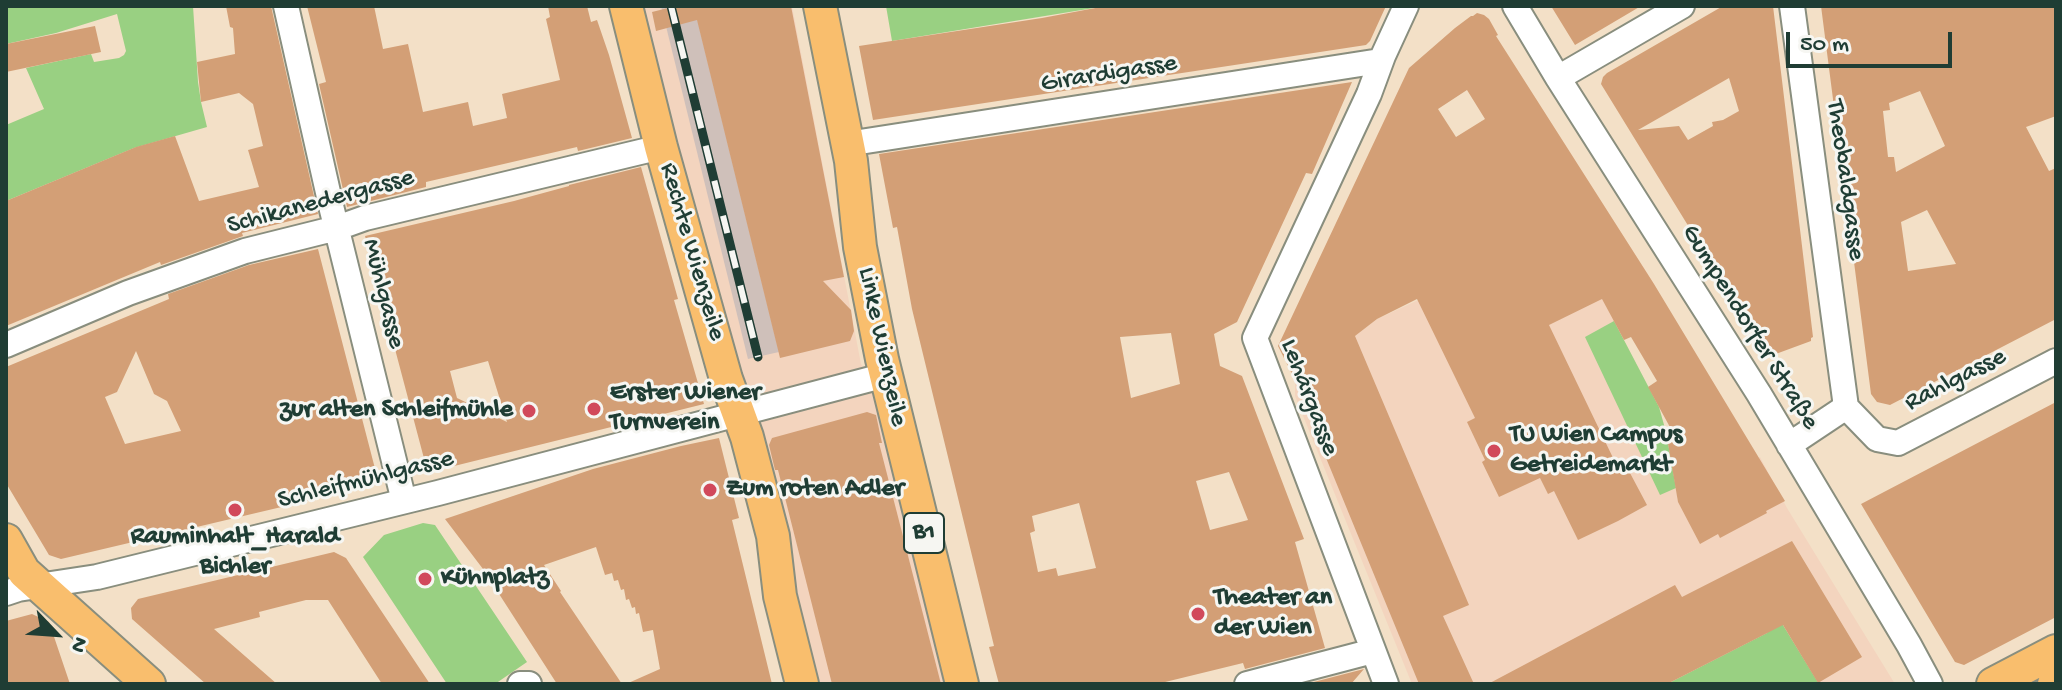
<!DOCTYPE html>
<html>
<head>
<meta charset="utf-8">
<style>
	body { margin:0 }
	#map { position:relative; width:2062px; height:690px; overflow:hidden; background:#f3e0c7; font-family:"Gochi Hand",sans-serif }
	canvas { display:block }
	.frame { position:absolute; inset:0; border:8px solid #1f3d34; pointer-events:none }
	.north { position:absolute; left:16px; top:594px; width:80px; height:80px; -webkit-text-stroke:6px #f6f6f2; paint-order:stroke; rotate:115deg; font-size:22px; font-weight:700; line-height:32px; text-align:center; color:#1f3d34 }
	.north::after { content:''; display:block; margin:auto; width:28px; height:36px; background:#1f3d34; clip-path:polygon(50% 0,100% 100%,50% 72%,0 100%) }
	.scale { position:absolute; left:1786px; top:32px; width:166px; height:36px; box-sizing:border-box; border:4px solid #1f3d34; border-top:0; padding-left:10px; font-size:24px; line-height:28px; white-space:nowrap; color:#1f3d34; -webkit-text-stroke:6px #f6f6f2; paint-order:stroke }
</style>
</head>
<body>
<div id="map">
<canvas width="2062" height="690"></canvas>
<div class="frame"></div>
<div class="north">N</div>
<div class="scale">50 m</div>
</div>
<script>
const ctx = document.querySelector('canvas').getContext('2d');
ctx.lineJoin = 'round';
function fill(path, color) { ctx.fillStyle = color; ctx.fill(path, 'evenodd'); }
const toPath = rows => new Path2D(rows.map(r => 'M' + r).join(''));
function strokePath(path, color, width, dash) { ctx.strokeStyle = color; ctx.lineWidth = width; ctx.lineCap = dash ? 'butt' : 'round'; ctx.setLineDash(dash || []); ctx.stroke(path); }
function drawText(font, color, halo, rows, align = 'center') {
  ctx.font = font + ' "Gochi Hand",sans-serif'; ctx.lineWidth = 6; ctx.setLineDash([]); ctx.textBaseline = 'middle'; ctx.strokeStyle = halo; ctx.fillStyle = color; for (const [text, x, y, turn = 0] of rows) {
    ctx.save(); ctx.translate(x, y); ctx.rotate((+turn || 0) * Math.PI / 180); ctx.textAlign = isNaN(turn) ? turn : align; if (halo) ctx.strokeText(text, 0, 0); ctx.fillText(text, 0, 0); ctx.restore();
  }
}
fill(toPath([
	[632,6,792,6,861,364,873,384,950,684,805,684],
	[1608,213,1654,284,1606,306,1659,407,1666,432,1678,501,1760,457,1787,508,1895,684,1412,684,1295,396,1295,381,1377,319]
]), '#f3d4be');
fill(toPath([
	[661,6,694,6,779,352,748,359]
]), '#cfc0ba');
fill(toPath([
	[6,6,193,6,198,82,201,102,207,127,134,148,6,201,6,125,44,109,26,68,91,54,94,62,119,58,124,55,126,51,117,14,56,33,6,44],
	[886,6,1106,6,892,41],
	[1614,321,1659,407,1666,432,1676,488,1660,495,1585,337],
	[423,523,435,525,527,662,495,684,447,684,363,557,384,535],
	[1778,617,1819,684,1667,684,1767,633]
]), '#99d082');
fill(toPath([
	[226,6,271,6,318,214,242,233,243,236,161,265,160,262,6,326,6,201,136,147,175,136,199,201,259,187,248,150,263,146,253,104,239,93,201,102,197,62,235,54,233,28,230,27],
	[307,6,374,6,383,49,408,44,423,112,468,102,473,126,507,118,502,94,560,80,546,19,550,17,548,6,587,6,591,22,597,20,609,55,632,138,578,151,577,147,426,182,426,187,347,207,319,84,326,82],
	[676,6,791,6,844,277,823,281,851,310,854,331,850,341,780,358,697,20,656,31,652,12],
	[1106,6,1386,6,1370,41,1366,45,873,120,859,46,1042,18],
	[1551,6,1641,6,1575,45],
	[1723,6,1773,6,1813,337,1811,338,1811,341,1773,355,1772,353,1767,354,1601,84,1603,77,1607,73],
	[1729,78,1739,111,1723,120,1712,122,1713,126,1688,140,1679,126,1638,130],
	[1821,6,2056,6,2056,116,2026,127,2049,171,2056,168,2056,319,1890,405,1877,402,1871,394],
	[1920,91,1945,146,1896,172,1894,157,1888,157,1883,111,1890,110,1889,103],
	[1927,210,1956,264,1908,271,1901,222],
	[1477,13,1484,15,1489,19,1498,35,1496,36,1654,284,1785,501,1766,511,1767,513,1720,538,1718,534,1700,544,1678,502,1666,432,1671,429,1648,387,1657,381,1631,337,1624,340,1602,299,1549,325,1615,462,1622,458,1647,505,1618,521,1578,540,1554,491,1548,494,1540,478,1499,497,1482,462,1485,460,1467,422,1475,418,1417,299,1377,319,1355,336,1469,605,1443,616,1474,684,1419,684,1303,402,1306,402,1278,346,1409,68,1455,28,1471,16,1473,16],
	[1467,90,1485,119,1456,137,1438,109],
	[95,26,101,52,6,72,6,44],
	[1352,82,1312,174,1306,173,1237,322,1214,334,1220,366,1242,376,1304,539,1295,542,1325,648,1245,669,1243,663,1157,684,999,684,989,647,994,646,912,309,897,227,893,228,879,154],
	[1171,333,1180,384,1131,398,1120,337],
	[1229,472,1248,520,1210,530,1196,481],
	[1079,503,1096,568,1058,576,1056,568,1038,572,1030,533,1035,531,1032,516],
	[641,167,678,299,674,300,704,404,434,471,426,466,365,236,514,201,569,186,569,185],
	[488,361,507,422,457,398,450,371],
	[318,249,379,484,61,559,49,555,6,483,6,367,169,299,168,294,249,265],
	[136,351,154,394,167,401,181,431,125,444,105,397,117,392],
	[2056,402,2056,617,1964,665,1955,662,1861,504],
	[867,412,876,415,882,443,879,443,941,684,832,684,778,470,775,470,769,445,772,438],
	[719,438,739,518,732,520,772,684,626,684,660,669,653,630,643,632,639,613,636,614,635,607,632,608,629,599,626,600,624,589,621,590,618,580,614,581,612,573,605,575,596,547,544,565,561,591,560,592,622,684,557,684,483,569,445,519,593,469,681,446],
	[1792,541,1862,657,1818,683,1783,625,1667,684,1488,684,1675,585,1682,597],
	[334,552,346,558,430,684,382,684,328,600,306,600,259,612,260,617,214,629,277,684,206,684,132,619,131,608,138,599],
	[32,614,49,622,70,684,6,684,6,621],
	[1364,669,1351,684,1306,684]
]), '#d39f76');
const minor = toPath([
	[286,6,332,210,404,501],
	[1515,6,1558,78,1759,394,1909,645,1930,684],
	[1792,6,1846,407],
	[1558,78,1682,6],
	[847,144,1380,61],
	[6,345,128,293,245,251,337,228,365,218,661,147],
	[1846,407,1877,439,1898,443,2056,361],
	[1789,445,1846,407],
	[6,593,18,589,97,577,438,493,886,375],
	[520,684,529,684],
	[1247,684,1373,651],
	[1386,684,1255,338,1369,94,1383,56,1406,6]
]);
const major = toPath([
	[626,6,661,147,726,379,747,437,773,536,780,596,802,684],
	[820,6,851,161,860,247,882,359,962,684],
	[6,540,24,572,149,684],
	[1993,684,2056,651],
	[2054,684,2056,683]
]);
strokePath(minor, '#898e7e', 28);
strokePath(major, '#898e7e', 36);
strokePath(minor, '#fff', 24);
strokePath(major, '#f9be6d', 32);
const rail = toPath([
	[671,6,758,357]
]);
strokePath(rail, '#1f3d34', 9);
strokePath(rail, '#f6f6f2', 6, [18]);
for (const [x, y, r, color] of [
	[594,409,8,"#d1495b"],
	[529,411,8,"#d1495b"],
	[1494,451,8,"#d1495b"],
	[710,490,8,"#d1495b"],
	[235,510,8,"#d1495b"],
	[425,579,8,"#d1495b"],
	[1198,614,8,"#d1495b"]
]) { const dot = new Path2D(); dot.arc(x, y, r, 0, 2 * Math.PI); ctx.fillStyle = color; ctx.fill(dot); strokePath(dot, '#f6f6f2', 3); }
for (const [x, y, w] of [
	[924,533,40]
]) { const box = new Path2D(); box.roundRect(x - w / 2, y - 20, w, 40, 6); ctx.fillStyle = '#f6f6f2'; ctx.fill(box); strokePath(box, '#1f3d34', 2); }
drawText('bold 24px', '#1f3d34', null, [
	["B1",924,533]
]);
drawText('26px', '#1f3d34', '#f6f6f2', [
	["Girardigasse",1109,75,-9],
	["Theobaldgasse",1844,180,82],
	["Schikanedergasse",321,203,-15],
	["Rechte Wienzeile",691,252,74],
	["Mühlgasse",382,294,76],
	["Gumpendorfer Straße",1749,328,58],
	["Linke Wienzeile",881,347,78],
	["Rahlgasse",1956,381,-27],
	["Lehárgasse",1308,398,69],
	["Schleifmühlgasse",366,481,-14]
]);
drawText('bold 26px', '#1f3d34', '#f6f6f2', [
	["Erster Wiener",610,394],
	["Turnverein",610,424],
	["zur alten Schleifmühle",513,411,"right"],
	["TU Wien Campus",1510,436],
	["Getreidemarkt",1510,466],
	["Zum roten Adler",726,490],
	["Rauminhalt_Harald",235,538,"center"],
	["Bichler",235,568,"center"],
	["Kühnplatz",441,579],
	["Theater an",1214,599],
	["der Wien",1214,629]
], 'left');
</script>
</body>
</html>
